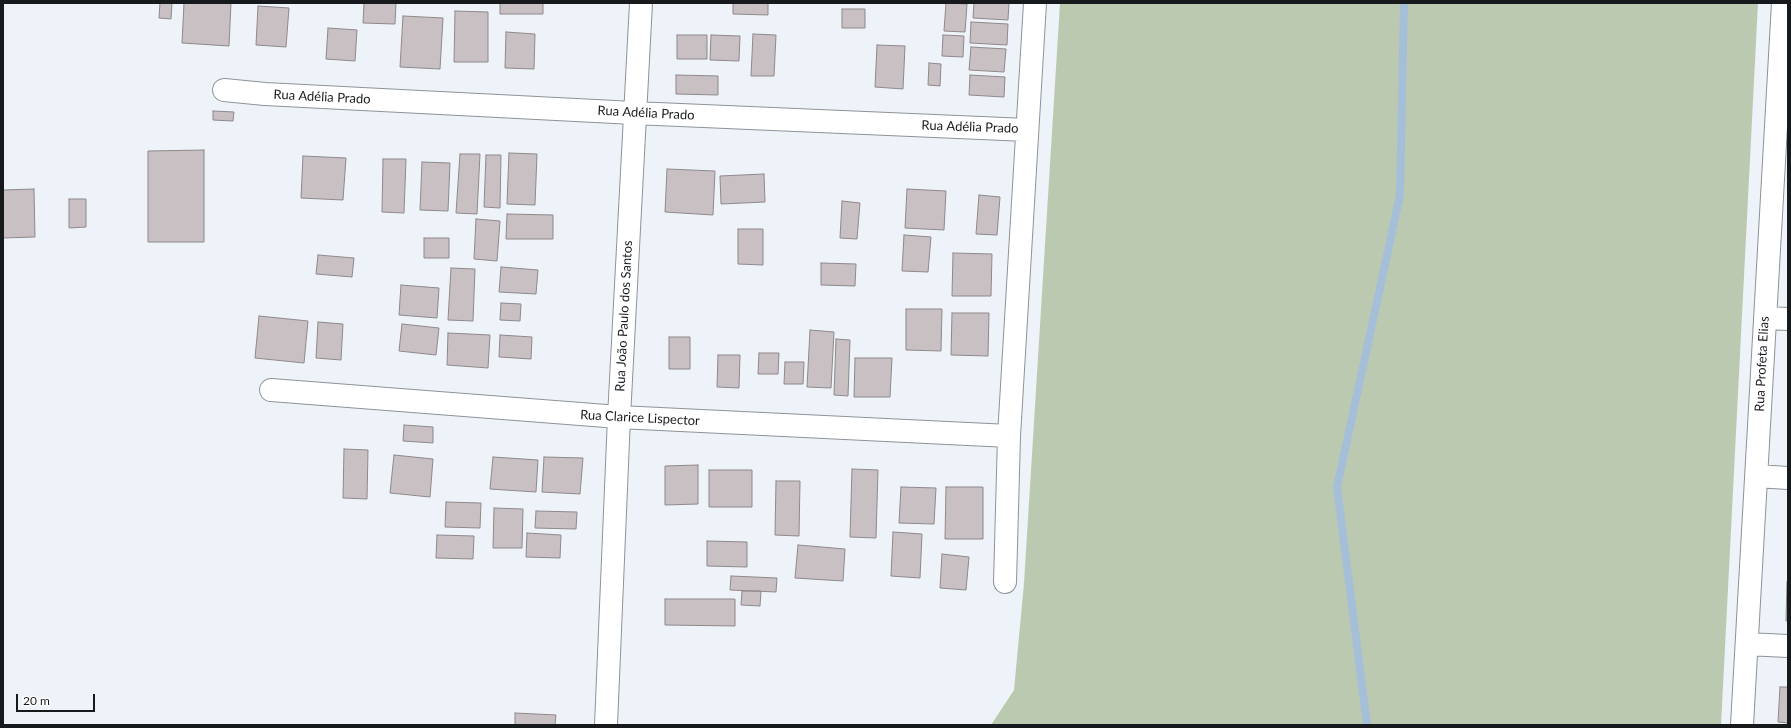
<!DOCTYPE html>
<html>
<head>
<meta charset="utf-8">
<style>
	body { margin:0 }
	#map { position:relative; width:1791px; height:728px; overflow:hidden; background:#edf3f9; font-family:Lato,sans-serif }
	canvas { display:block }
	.frame { position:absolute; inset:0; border:4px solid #171a1c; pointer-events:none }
	.scale { position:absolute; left:16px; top:694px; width:79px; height:18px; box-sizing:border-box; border:2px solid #171a1c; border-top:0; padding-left:5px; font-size:12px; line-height:14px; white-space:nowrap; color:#171a1c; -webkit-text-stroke:3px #fff; paint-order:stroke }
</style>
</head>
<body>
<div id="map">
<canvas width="1791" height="728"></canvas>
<div class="frame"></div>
<div class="scale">20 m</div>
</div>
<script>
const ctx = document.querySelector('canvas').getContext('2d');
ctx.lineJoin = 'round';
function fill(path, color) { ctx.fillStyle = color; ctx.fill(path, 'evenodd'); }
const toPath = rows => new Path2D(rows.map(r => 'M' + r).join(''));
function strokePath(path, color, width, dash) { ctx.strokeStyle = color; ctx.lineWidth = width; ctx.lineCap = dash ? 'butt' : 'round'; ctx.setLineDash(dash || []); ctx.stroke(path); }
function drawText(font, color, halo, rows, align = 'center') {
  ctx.font = font + ' Lato,sans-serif'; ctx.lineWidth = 3; ctx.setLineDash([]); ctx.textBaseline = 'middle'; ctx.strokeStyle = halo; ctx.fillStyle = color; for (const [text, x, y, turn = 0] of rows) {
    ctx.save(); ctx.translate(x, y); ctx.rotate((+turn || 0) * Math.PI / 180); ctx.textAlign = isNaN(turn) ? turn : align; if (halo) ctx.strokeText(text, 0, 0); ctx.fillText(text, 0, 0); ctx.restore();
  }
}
fill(toPath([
	[1060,3,1758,3,1721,725,991,725,1014,690,1024,583]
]), '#bcc9b1');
strokePath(toPath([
	[1367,725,1337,487,1400,195,1404,3]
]), '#a6bfd9', 8);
const building = toPath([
	[160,3,172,3,171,19,159,18,160,3],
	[184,3,231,3,229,46,182,43,184,3],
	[364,3,396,3,395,24,363,23,364,3],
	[500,3,543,3,543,14,500,14,500,3],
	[733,3,768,3,768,15,733,14,733,3],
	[946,3,967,4,965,32,944,31,946,3],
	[974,3,1009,3,1008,20,973,18,974,3],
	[258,6,289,8,286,47,256,45,258,6],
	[842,9,865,9,865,28,842,28,842,9],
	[455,11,488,12,488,62,454,62,455,11],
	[403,16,443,18,440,69,400,67,403,16],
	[971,22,1008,24,1007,45,970,43,971,22],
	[328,28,357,30,355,61,326,59,328,28],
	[506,32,535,34,534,69,505,68,506,32],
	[753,34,776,35,774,76,751,76,753,34],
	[677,35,707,35,707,59,677,59,677,35],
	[711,35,740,36,739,61,710,60,711,35],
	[943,35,964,36,963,57,942,56,943,35],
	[877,45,905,46,903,89,875,87,877,45],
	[971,47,1006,49,1004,72,969,70,971,47],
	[929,63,941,64,940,86,928,85,929,63],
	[676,75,718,76,718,95,676,94,676,75],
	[970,75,1005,77,1004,97,969,95,970,75],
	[213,111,234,112,233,121,213,120,213,111],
	[204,150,204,242,148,242,148,151,204,150],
	[509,153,537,154,535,205,507,204,509,153],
	[460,154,480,154,477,214,456,213,460,154],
	[486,155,501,155,500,208,484,207,486,155],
	[303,156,346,158,343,200,301,198,303,156],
	[383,159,406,159,404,213,382,212,383,159],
	[422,162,450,163,448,211,420,210,422,162],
	[667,169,715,171,713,215,665,212,667,169],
	[764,174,765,202,721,204,720,176,764,174],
	[34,189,35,237,3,238,3,190,34,189],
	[907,189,946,191,944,230,905,228,907,189],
	[979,195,1000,197,997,235,976,234,979,195],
	[69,199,86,199,86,227,69,228,69,199],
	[842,201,860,203,857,239,840,238,842,201],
	[507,214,553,215,553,239,506,239,507,214],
	[476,219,500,221,497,261,474,259,476,219],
	[738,229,763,229,763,265,738,264,738,229],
	[904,235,931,237,928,272,902,271,904,235],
	[424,238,449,238,449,258,424,258,424,238],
	[953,253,992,254,991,296,952,296,953,253],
	[318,255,354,258,352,277,316,274,318,255],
	[821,263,856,264,855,286,821,285,821,263],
	[501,267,538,270,536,294,499,292,501,267],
	[451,268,475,269,473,321,448,320,451,268],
	[401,285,439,288,437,318,399,315,401,285],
	[501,303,521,304,520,321,500,320,501,303],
	[906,309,942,309,941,351,906,350,906,309],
	[952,313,989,313,988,356,951,355,952,313],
	[259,316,308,321,304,363,255,358,259,316],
	[318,322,343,324,341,360,316,358,318,322],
	[402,324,439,328,436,355,399,351,402,324],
	[810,330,834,332,831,388,807,387,810,330],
	[448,333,490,335,488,368,447,365,448,333],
	[500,335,532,337,531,359,499,357,500,335],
	[669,337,690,337,690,369,669,369,669,337],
	[836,339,850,340,848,396,834,395,836,339],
	[759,353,779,353,778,374,758,374,759,353],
	[718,355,740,355,739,388,717,387,718,355],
	[855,358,892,358,890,397,854,397,855,358],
	[785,362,804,362,803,384,784,384,785,362],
	[404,425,433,427,433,443,403,441,404,425],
	[344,449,368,450,367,499,343,498,344,449],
	[394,455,433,459,430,497,390,493,394,455],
	[493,457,538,460,536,492,490,489,493,457],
	[544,457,583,458,580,494,542,492,544,457],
	[698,465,698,504,665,505,665,466,698,465],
	[852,469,878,470,876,538,850,537,852,469],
	[709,470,752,470,752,507,709,507,709,470],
	[776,481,800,481,799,536,775,535,776,481],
	[901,487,936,488,934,524,899,523,901,487],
	[946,487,983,487,983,539,945,539,946,487],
	[446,502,481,503,480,528,445,527,446,502],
	[494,508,523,509,522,548,493,548,494,508],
	[536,511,577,512,576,529,535,528,536,511],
	[893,532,922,534,920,578,891,576,893,532],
	[527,533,561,535,560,558,526,557,527,533],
	[437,535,474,536,473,559,436,558,437,535],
	[707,541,747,542,747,567,707,566,707,541],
	[798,545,845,549,843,581,795,578,798,545],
	[942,554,969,557,966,590,940,588,942,554],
	[731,576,777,578,776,592,730,590,731,576],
	[1787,582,1788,582,1788,621,1786,621,1787,582],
	[742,591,761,591,760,606,741,605,742,591],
	[665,599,735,599,735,626,665,625,665,599],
	[1780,687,1788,687,1788,723,1778,722,1780,687],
	[515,713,556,715,555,725,515,725,515,713]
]);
fill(building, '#c8c0c3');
strokePath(building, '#8f888b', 1);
const minor = toPath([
	[224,90,265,94,634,113,1027,130],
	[1765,318,1788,319],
	[271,390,619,417,1009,436],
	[1756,476,1788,478],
	[1005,582,1009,436,1035,3],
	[1747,644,1788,646],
	[606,725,619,417,641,3],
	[1742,725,1783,3]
]);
strokePath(minor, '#8d9398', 24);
strokePath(minor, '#fff', 22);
drawText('13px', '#171a1c', '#fff', [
	["Rua Adélia Prado",322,97,3],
	["Rua Adélia Prado",646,113,3],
	["Rua Adélia Prado",970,127,2],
	["Rua João Paulo dos Santos",624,316,-87],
	["Rua Profeta Elias",1762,364,-87],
	["Rua Clarice Lispector",640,418,3]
]);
</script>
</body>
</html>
